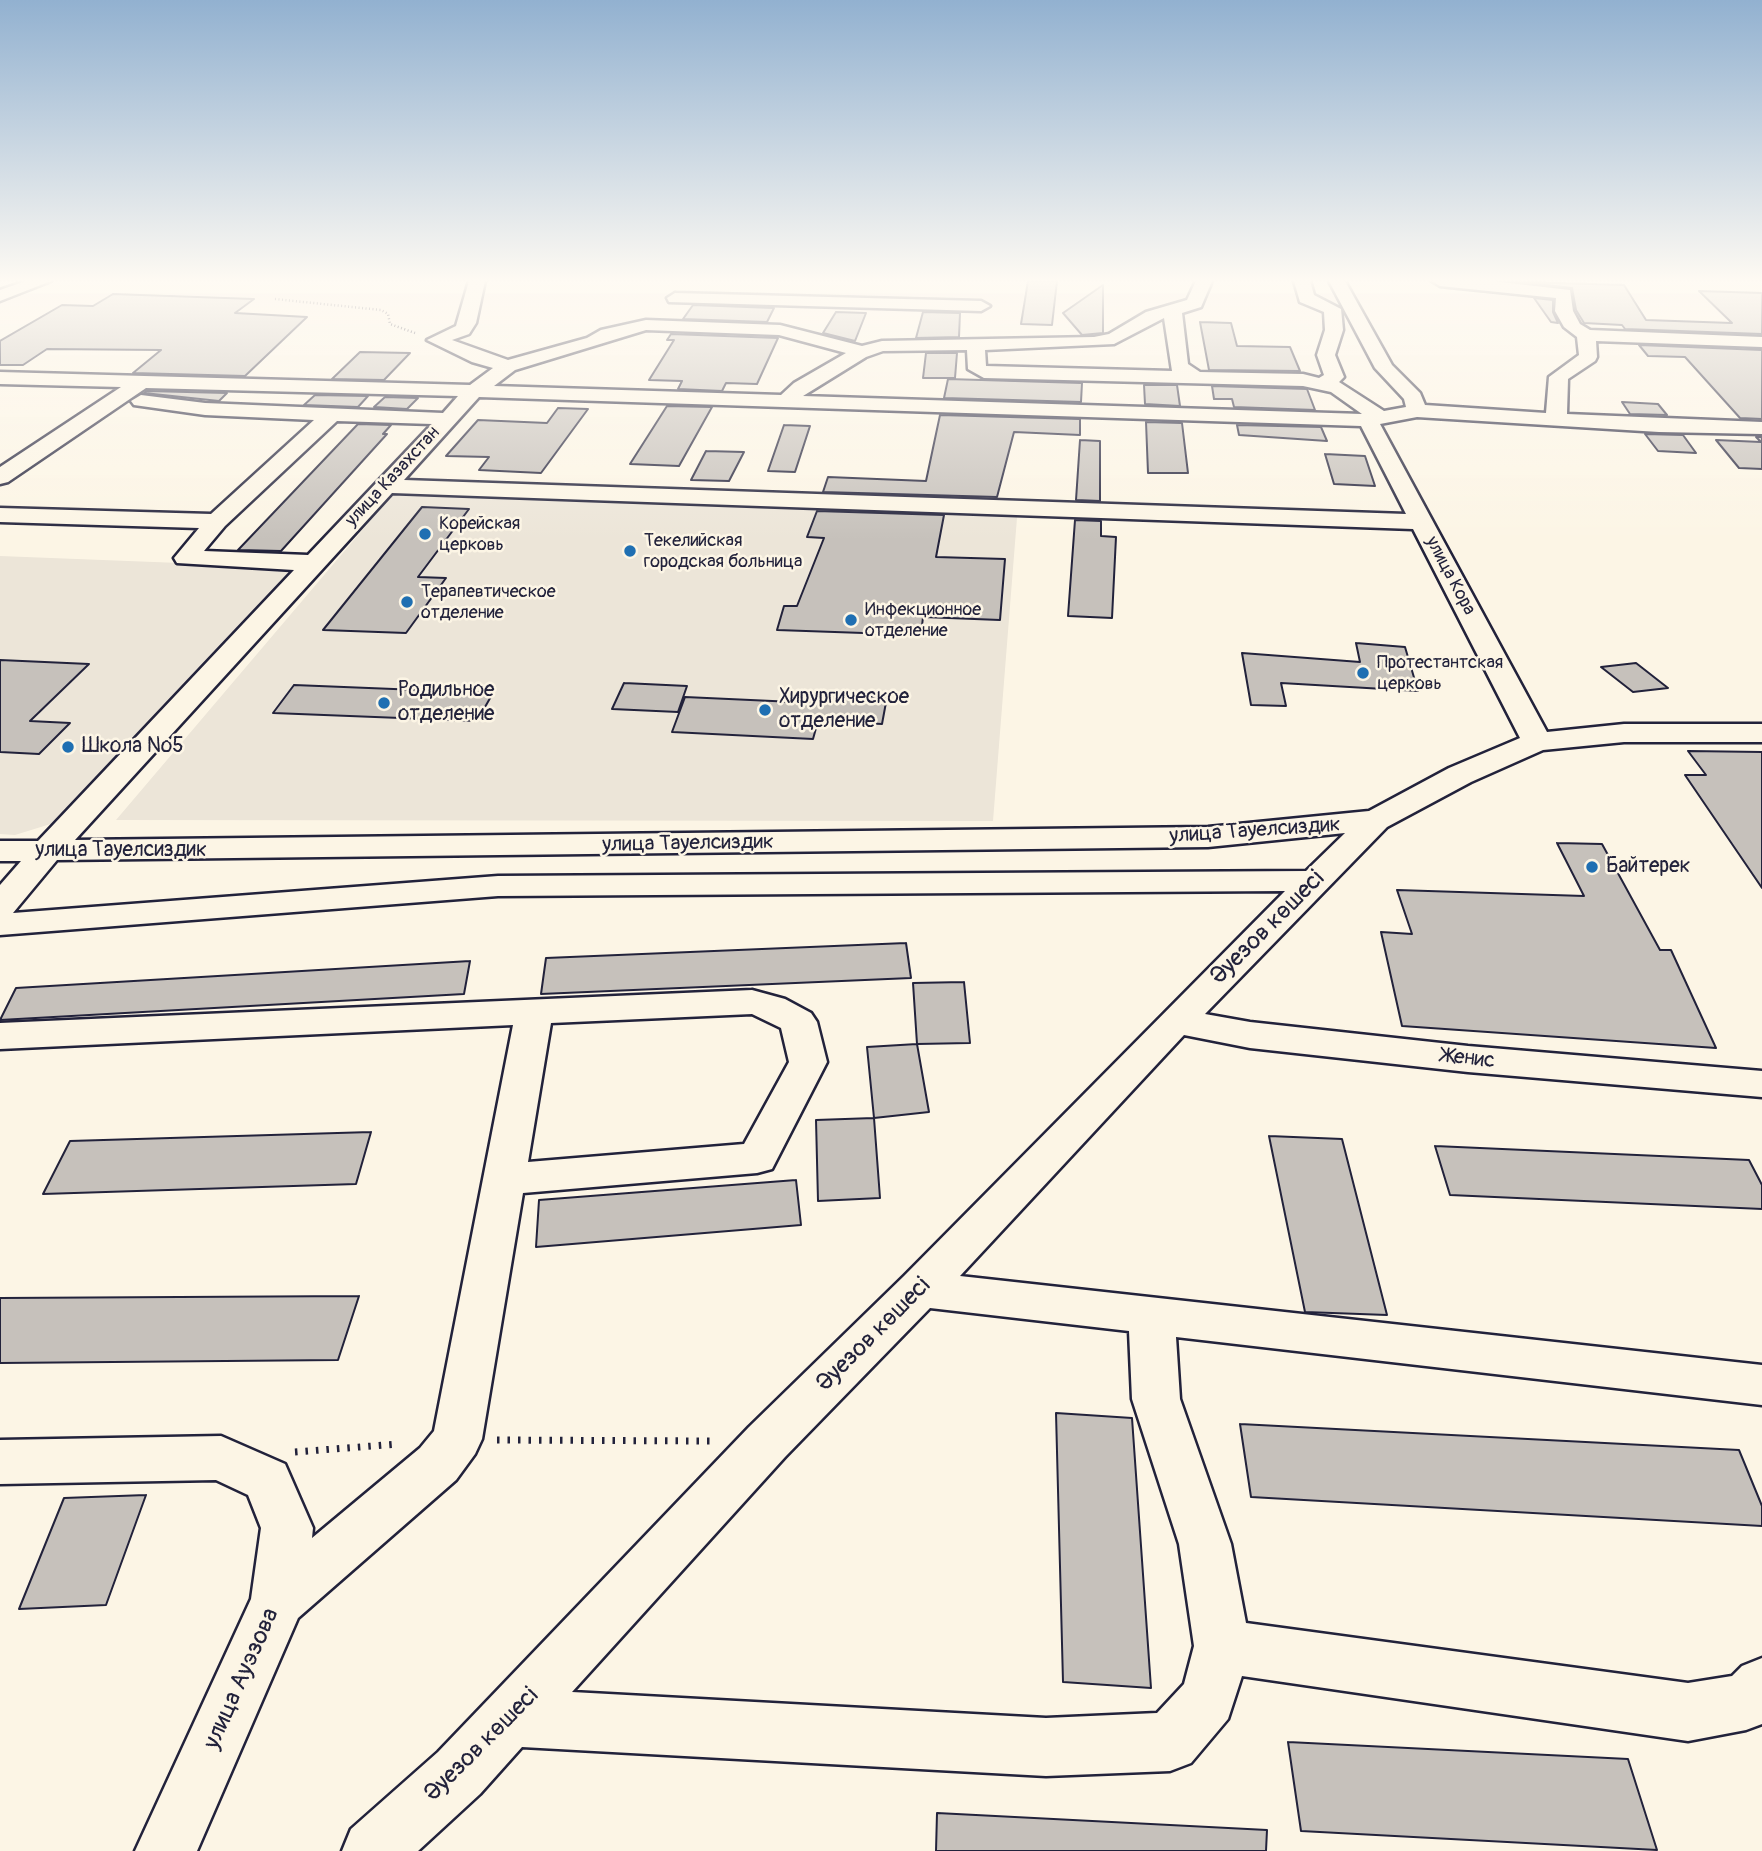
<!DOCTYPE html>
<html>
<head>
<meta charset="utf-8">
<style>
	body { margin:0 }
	canvas { display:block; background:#fcf5e5 }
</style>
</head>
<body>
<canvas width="1762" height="1851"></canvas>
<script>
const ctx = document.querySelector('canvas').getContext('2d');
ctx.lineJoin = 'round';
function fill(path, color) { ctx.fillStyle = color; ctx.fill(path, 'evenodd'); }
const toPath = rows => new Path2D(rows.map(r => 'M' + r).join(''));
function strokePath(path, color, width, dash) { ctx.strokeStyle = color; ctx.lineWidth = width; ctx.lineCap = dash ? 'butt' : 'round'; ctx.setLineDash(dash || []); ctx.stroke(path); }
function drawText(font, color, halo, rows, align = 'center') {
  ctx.font = font + ' Pangolin,sans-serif'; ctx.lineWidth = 5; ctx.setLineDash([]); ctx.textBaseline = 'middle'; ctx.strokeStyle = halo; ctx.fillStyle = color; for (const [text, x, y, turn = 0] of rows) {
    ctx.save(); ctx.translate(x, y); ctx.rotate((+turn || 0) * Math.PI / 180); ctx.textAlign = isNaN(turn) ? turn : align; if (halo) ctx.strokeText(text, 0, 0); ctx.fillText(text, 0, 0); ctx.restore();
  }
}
fill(toPath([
	[398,488,1018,505,993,821,116,820],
	[0,556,282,567,293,578,57,822,15,835,0,834]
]), '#ece5d8');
const building = toPath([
	[1028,281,1057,281,1052,325,1021,324,1028,281],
	[1522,282,1624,285,1646,320,1732,323,1699,291,1762,293,1762,334,1625,329,1622,325,1584,323,1576,310,1572,288,1522,282],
	[1103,285,1103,333,1082,335,1063,313,1103,285],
	[113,294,254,299,235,313,307,317,245,376,133,373,161,350,47,349,23,365,0,365,0,341,62,305,93,306,113,294],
	[1534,298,1553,300,1553,312,1558,323,1551,322,1534,298],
	[693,305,774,308,767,322,683,319,693,305],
	[836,312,866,313,855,341,823,333,836,312],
	[923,312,960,313,959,337,916,338,923,312],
	[1200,322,1231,323,1237,346,1290,347,1300,371,1209,370,1200,322],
	[671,334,778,338,757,384,726,383,722,391,678,389,682,381,649,380,674,340,667,340,671,334],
	[1639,345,1762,350,1762,419,1740,418,1685,357,1648,356,1639,345],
	[360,352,410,353,384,380,332,379,360,352],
	[926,353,957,353,955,378,923,378,926,353],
	[948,379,1082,383,1081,402,944,398,948,379],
	[1144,385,1177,385,1180,406,1145,404,1144,385],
	[1212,386,1307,389,1315,410,1234,407,1232,399,1214,399,1212,386],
	[147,391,227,393,219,401,144,393,147,391],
	[315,395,368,396,358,407,304,405,315,395],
	[385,397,418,398,407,409,374,407,385,397],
	[1622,402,1658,404,1667,415,1630,414,1622,402],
	[667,406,712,407,679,466,630,464,667,406],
	[558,408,588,409,541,473,479,470,489,457,446,456,478,420,547,423,558,408],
	[940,415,1080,419,1080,435,1014,432,997,497,823,492,828,477,926,481,940,415],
	[1146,422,1182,423,1188,473,1148,473,1146,422],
	[358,424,391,425,383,434,387,434,281,551,238,550,358,424],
	[784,425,810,426,795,472,768,471,784,425],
	[1237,425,1321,427,1327,441,1239,435,1237,425],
	[1645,434,1683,435,1696,453,1658,451,1645,434],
	[1756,437,1762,437,1762,469,1739,468,1716,440,1761,442,1756,437],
	[1080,440,1100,441,1100,501,1076,500,1080,440],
	[706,451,744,452,729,481,691,480,706,451],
	[1325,454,1365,456,1375,486,1334,484,1325,454],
	[422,507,469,509,418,577,446,578,406,633,323,630,422,507],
	[817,511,944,515,936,557,1005,559,1000,620,923,617,921,635,777,630,784,606,797,606,824,538,807,537,817,511],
	[1075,520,1101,521,1101,536,1116,537,1112,618,1068,616,1075,520],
	[1356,643,1405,647,1418,691,1281,683,1286,706,1251,705,1242,653,1360,662,1356,643],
	[0,660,89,664,30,721,70,723,39,754,0,752,0,660],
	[1636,663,1668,688,1633,692,1601,667,1636,663],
	[624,683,687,686,678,712,612,709,624,683],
	[294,685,493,693,477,721,273,713,294,685],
	[818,694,887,697,882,724,818,721,813,739,672,732,685,697,816,703,818,694],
	[1688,751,1762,752,1762,888,1685,775,1706,775,1688,751],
	[1557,843,1602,844,1660,950,1671,950,1716,1048,1402,1026,1381,932,1412,934,1397,890,1584,896,1557,843],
	[906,943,911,978,541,994,546,958,906,943],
	[470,961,464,994,0,1020,16,988,470,961],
	[964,982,970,1043,917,1044,913,983,964,982],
	[917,1044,929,1112,874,1118,867,1047,917,1044],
	[874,1118,880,1198,818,1201,816,1120,874,1118],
	[371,1132,356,1184,43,1194,70,1141,371,1132],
	[1269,1136,1342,1139,1387,1315,1305,1312,1269,1136],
	[1435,1146,1749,1160,1762,1185,1762,1209,1450,1195,1435,1146],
	[796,1180,801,1225,536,1247,539,1200,796,1180],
	[359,1296,338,1360,0,1363,0,1298,359,1296],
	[1056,1413,1132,1418,1151,1688,1063,1682,1056,1413],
	[1240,1424,1739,1450,1762,1506,1762,1526,1251,1497,1240,1424],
	[146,1495,106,1605,19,1609,64,1498,146,1495],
	[1288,1742,1628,1759,1657,1850,1301,1831,1288,1742],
	[937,1813,1267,1830,1266,1851,936,1851,937,1813]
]);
fill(building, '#c6c1bb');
strokePath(building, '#22223b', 2);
const minor = toPath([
	[26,281,51,281,0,301,0,290,26,281],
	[469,281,485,281,476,323,469,334,452,340,508,360,587,338,601,330,646,320,780,325,862,346,882,341,1094,337,1109,334,1146,312,1187,300,1196,281,1212,281,1201,307,1182,313,1188,364,1200,372,1303,374,1319,378,1324,375,1317,355,1325,330,1324,312,1300,302,1294,281,1310,281,1314,295,1341,309,1343,330,1335,355,1344,377,1339,382,1384,411,1406,407,1404,399,1375,368,1329,281,1345,281,1392,365,1420,393,1425,405,1546,413,1549,377,1579,355,1577,337,1564,327,1555,311,1556,298,1440,286,1432,281,1491,281,1570,290,1573,311,1580,324,1590,330,1762,337,1762,347,1596,341,1597,357,1595,361,1568,379,1567,414,1762,422,1762,434,1659,432,1417,417,1380,424,1547,732,1624,724,1762,724,1762,742,1624,742,1543,750,1471,782,1387,827,1205,1014,1250,1022,1468,1046,1762,1071,1762,1097,1468,1072,1250,1048,1184,1035,960,1276,1762,1365,1762,1405,1176,1337,1180,1399,1231,1544,1246,1623,1688,1683,1732,1676,1742,1666,1762,1658,1762,1724,1746,1730,1688,1741,1242,1676,1228,1719,1191,1763,1170,1771,1046,1776,522,1747,480,1794,418,1851,342,1851,351,1829,438,1752,749,1427,904,1276,1285,891,498,896,0,935,0,885,21,861,0,861,0,841,38,841,294,570,177,563,174,558,199,528,0,522,0,508,211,514,314,420,205,415,134,405,131,401,141,395,205,403,443,413,458,396,146,388,8,482,0,484,0,467,121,387,0,384,0,372,470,385,493,368,472,362,427,340,456,326,469,281],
	[1164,318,1172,371,986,366,985,350,1114,344,1164,318],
	[646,330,779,335,846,353,794,383,781,395,494,386,515,370,646,330],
	[967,350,968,369,984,378,1303,386,1331,392,1362,414,803,396,866,357,883,351,967,350],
	[479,397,1361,426,1406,514,404,480,479,397],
	[337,421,432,424,308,555,204,551,225,526,337,421],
	[392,493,1413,529,1520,738,1449,768,1369,811,1208,827,75,840,392,493],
	[1345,833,1306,871,498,876,13,913,57,860,1208,847,1345,833],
	[930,1308,1129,1331,1132,1399,1179,1544,1194,1646,1184,1684,1157,1713,1046,1718,572,1692,785,1457,930,1308],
	[675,293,981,301,990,306,981,311,669,302,667,298,675,293],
	[752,990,785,999,811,1013,817,1022,827,1062,772,1169,757,1173,523,1193,482,1439,475,1454,456,1480,298,1618,197,1851,135,1851,251,1599,261,1528,248,1495,216,1480,0,1484,0,1440,221,1436,285,1464,313,1528,312,1538,420,1448,434,1431,513,1025,0,1049,0,1023,752,990],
	[752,1014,781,1028,789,1062,744,1144,528,1162,551,1023,752,1014]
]);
strokePath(minor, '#22223b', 5);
strokePath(toPath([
	[275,299,381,310,388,314,390,324,415,333]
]), '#22223b', 2.5, [1, 2.5]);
strokePath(toPath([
	[497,1440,713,1441],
	[295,1452,398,1444]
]), '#22223b', 7, [2.5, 8]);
fill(minor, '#fcf5e5');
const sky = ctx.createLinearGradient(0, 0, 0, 540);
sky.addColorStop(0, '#92b1d0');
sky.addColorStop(0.52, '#fefaf3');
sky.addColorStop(1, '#fefaf300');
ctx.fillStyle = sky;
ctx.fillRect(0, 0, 1762, 540);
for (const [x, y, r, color] of [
	[425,534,7,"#1f6fb2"],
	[630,551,7,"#1f6fb2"],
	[407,602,7,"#1f6fb2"],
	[851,620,7,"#1f6fb2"],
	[1363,673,7,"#1f6fb2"],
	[384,703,7,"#1f6fb2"],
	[765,710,7,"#1f6fb2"],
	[68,747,7,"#1f6fb2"],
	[1592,867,7,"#1f6fb2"]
]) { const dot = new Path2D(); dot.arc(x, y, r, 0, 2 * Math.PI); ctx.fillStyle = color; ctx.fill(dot); strokePath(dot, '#fcf5e5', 2.5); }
drawText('18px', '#22223b', '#fcf5e5', [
	["улица Казахстан",393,477,-47],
	["улица Кора",1450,576,62]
]);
drawText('18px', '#22223b', '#fcf5e5', [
	["Корейская",439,524],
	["церковь",439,545],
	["Текелийская",644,541],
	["городская больница",644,562],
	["Терапевтическое",421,592],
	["отделение",421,613],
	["Инфекционное",865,610],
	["отделение",865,631],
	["Протестантская",1377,663],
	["церковь",1377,684]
], 'left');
drawText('21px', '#22223b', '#fcf5e5', [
	["Родильное",398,691],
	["отделение",398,715],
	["Хирургическое",779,698],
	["отделение",779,722],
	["Школа №5",82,747],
	["Байтерек",1606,867]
], 'left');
drawText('21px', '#22223b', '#fcf5e5', [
	["улица Тауелсиздик",1255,831,-4],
	["улица Тауелсиздик",688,844,-1],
	["улица Тауелсиздик",121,851],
	["Женис",1468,1059,6]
]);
drawText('24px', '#22223b', '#fcf5e5', [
	["Әуезов көшесі",1268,928,-45],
	["Әуезов көшесі",874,1335,-45],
	["улица Ауэзова",242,1679,-66],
	["Әуезов көшесі",482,1745,-45]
]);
</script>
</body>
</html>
